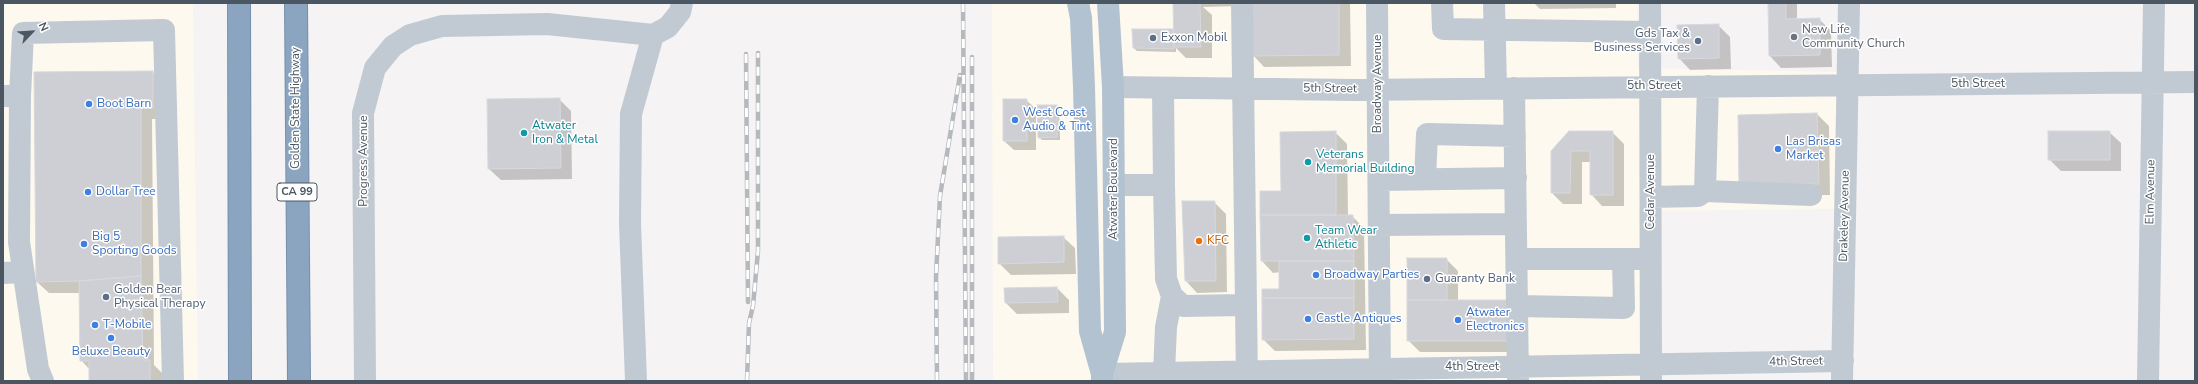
<!DOCTYPE html>
<html>
<head>
<meta charset="utf-8">
<style>
	body { margin:0 }
	#map { position:relative; width:2198px; height:384px; overflow:hidden; background:#f5f3f3; font-family:"Nunito Sans",sans-serif }
	canvas { display:block }
	.frame { position:absolute; inset:0; border:4px solid #4a5661; pointer-events:none }
	.north { position:absolute; left:12px; top:12px; width:40px; height:40px; -webkit-text-stroke:3px #fff; paint-order:stroke; rotate:65deg; font-size:11px; font-weight:700; line-height:16px; text-align:center; color:#4a5661 }
	.north::after { content:''; display:block; margin:auto; width:14px; height:18px; background:#4a5661; clip-path:polygon(50% 0,100% 100%,50% 72%,0 100%) }
</style>
</head>
<body>
<div id="map">
<canvas width="2198" height="384"></canvas>
<div class="frame"></div>
<div class="north">N</div>
</div>
<script>
const ctx = document.querySelector('canvas').getContext('2d');
ctx.lineJoin = 'round';
function fill(path, color) { ctx.fillStyle = color; ctx.fill(path, 'evenodd'); }
const toPath = rows => new Path2D(rows.map(r => 'M' + r).join(''));
function strokePath(path, color, width, dash) { ctx.strokeStyle = color; ctx.lineWidth = width; ctx.lineCap = dash ? 'butt' : 'round'; ctx.setLineDash(dash || []); ctx.stroke(path); }
function drawText(font, color, halo, rows, align = 'center') {
  ctx.font = font + ' "Nunito Sans",sans-serif'; ctx.lineWidth = 3; ctx.setLineDash([]); ctx.textBaseline = 'middle'; ctx.strokeStyle = halo; ctx.fillStyle = color; for (const [text, x, y, turn = 0] of rows) {
    ctx.save(); ctx.translate(x, y); ctx.rotate((+turn || 0) * Math.PI / 180); ctx.textAlign = isNaN(turn) ? turn : align; if (halo) ctx.strokeText(text, 0, 0); ctx.fillText(text, 0, 0); ctx.restore();
  }
}
fill(toPath([
	[3,3,193,3,198,381,3,381],
	[992,3,1637,3,1638,68,1841,72,1837,209,1639,211,1640,381,993,381]
]), '#fdf9ef');
fill(toPath([
	[1198,3,1239,3,1239,6,1203,7,1212,15,1212,58,1186,58,1176,48,1176,52,1137,51,1134,48,1133,30,1174,30],
	[1252,3,1350,3,1351,66,1264,67,1253,55],
	[1534,3,1616,3,1616,8,1540,9],
	[1769,3,1797,3,1797,20,1819,19,1831,31,1832,67,1781,68,1770,56],
	[1718,25,1730,37,1731,69,1690,70,1679,58],
	[153,72,164,84,165,119,152,119,154,365,162,373,162,381,90,381,90,370,81,360,81,293,49,293,37,282],
	[559,99,571,111,572,179,501,180,489,169],
	[1026,100,1036,109,1036,150,1014,150,1004,141],
	[1056,106,1059,109,1060,140,1042,140,1039,137],
	[1817,114,1829,126,1830,195,1752,196],
	[1335,132,1347,144,1348,216,1352,216,1364,228,1366,350,1275,351,1263,339,1280,290,1280,272,1273,273,1262,261,1282,192],
	[1612,132,1624,144,1624,206,1602,206,1591,194,1591,162,1582,162,1582,204,1563,204,1552,193,1552,151],
	[2109,132,2121,143,2121,171,2061,171,2049,159],
	[1214,202,1226,214,1227,292,1197,293,1186,281],
	[1063,237,1075,248,1076,274,1011,275,999,263],
	[1446,259,1458,271,1458,301,1520,352,1420,352,1408,340],
	[1057,288,1069,300,1069,313,1017,314,1006,303]
]), '#0003');
const building = toPath([
	[1173,3,1200,3,1201,47,1174,47,1173,3],
	[1251,3,1339,3,1339,55,1252,56,1251,3],
	[1768,3,1786,3,1786,19,1820,18,1820,55,1769,56,1768,3],
	[1719,24,1719,58,1678,59,1677,25,1719,24],
	[1132,29,1173,29,1174,49,1133,48,1132,29],
	[153,71,153,108,141,108,141,276,79,281,36,282,34,72,153,71],
	[560,98,561,168,488,169,487,99,560,98],
	[1003,99,1027,99,1027,141,1003,141,1003,99],
	[1037,105,1057,105,1057,137,1038,138,1037,105],
	[1817,113,1819,184,1739,185,1738,115,1817,113],
	[1336,131,1336,215,1260,215,1260,191,1281,191,1280,132,1336,131],
	[1569,131,1613,131,1613,195,1590,195,1590,151,1571,151,1570,193,1551,193,1551,151,1569,131],
	[2048,131,2110,131,2110,160,2048,160,2048,131],
	[1182,201,1215,201,1216,281,1185,281,1182,201],
	[1260,215,1353,215,1354,261,1261,261,1260,215],
	[1064,236,1064,262,998,264,998,237,1064,236],
	[1407,258,1447,258,1447,300,1407,300,1407,258],
	[1279,261,1354,261,1354,298,1262,298,1262,289,1279,289,1279,261],
	[141,276,143,360,150,360,150,381,89,381,89,361,80,361,79,281,141,276],
	[1057,287,1058,302,1005,303,1004,288,1057,287],
	[1262,298,1354,298,1354,339,1262,340,1262,298],
	[1407,300,1508,300,1509,341,1407,341,1407,300]
]);
fill(building, '#cdcfd5');
strokePath(building, '#d7d9de', 1);
const highway = toPath([
	[239,3,240,381],
	[296,3,299,381]
]);
strokePath(highway, '#7690ad', 24);
strokePath(toPath([
	[1242,3,1247,381],
	[1377,3,1380,381],
	[1442,3,1443,29,1650,32],
	[1494,3,1496,88],
	[1650,3,1651,380],
	[653,35,668,27,680,12,682,3],
	[1113,87,1354,90,2195,82],
	[1514,88,1518,381],
	[3,96,20,96,23,33,164,30,173,381],
	[20,96,19,242,38,369,43,381],
	[1425,179,1427,134,1515,136],
	[1379,180,1516,178],
	[1114,185,1164,185,1163,88],
	[1164,185,1166,279,1172,296,1183,306,1245,305],
	[1705,191,1811,195],
	[1651,197,1698,196,1705,191,1708,86],
	[1379,225,1516,224],
	[1517,259,1638,259],
	[3,273,23,272],
	[1517,306,1624,308,1623,259],
	[1164,372,1166,327,1172,296],
	[1102,374,1843,361],
	[365,381,363,113,375,68,393,46,410,35,442,26,547,24,653,35],
	[636,381,630,224,631,114,653,35],
	[1842,381,1849,3],
	[2148,381,2154,3]
]), '#c1cad2', 22);
strokePath(toPath([
	[1078,3,1081,18,1084,87,1090,331,1102,374,1102,381],
	[1102,374,1115,332,1113,87,1108,3]
]), '#b3c2d1', 22);
strokePath(highway, '#8ba5c1', 22);
const rail = toPath([
	[963,3,966,381],
	[746,54,748,302],
	[972,57,972,381],
	[747,381,749,323,753,306,758,251,758,53],
	[937,381,936,277,940,196,960,75]
]);
strokePath(rail, '#b5b8bd', 4.5);
strokePath(rail, '#fff', 3, [9]);
for (const [x, y, r, color] of [
	[1794,37,4,"#6b7280"],
	[1153,38,4,"#5c6f8a"],
	[1698,41,4,"#5c6f8a"],
	[89,104,4,"#3f7fe0"],
	[1015,120,4,"#3f7fe0"],
	[524,133,4,"#0f9aa8"],
	[1778,149,4,"#3f7fe0"],
	[1308,162,4,"#0f9aa8"],
	[88,192,4,"#3f7fe0"],
	[1307,238,4,"#0f9aa8"],
	[1199,241,4,"#e8710a"],
	[84,244,4,"#3f7fe0"],
	[1316,275,4,"#3f7fe0"],
	[1427,279,4,"#5c6f8a"],
	[106,297,4,"#5c6f8a"],
	[1308,319,4,"#3f7fe0"],
	[1458,320,4,"#3f7fe0"],
	[95,325,4,"#3f7fe0"],
	[111,338,4,"#3f7fe0"]
]) { const dot = new Path2D(); dot.arc(x, y, r, 0, 2 * Math.PI); ctx.fillStyle = color; ctx.fill(dot); strokePath(dot, '#fff', 1.5); }
for (const [x, y, w] of [
	[297,192,40]
]) { const box = new Path2D(); box.roundRect(x - w / 2, y - 9, w, 18, 3); ctx.fillStyle = '#fff'; ctx.fill(box); strokePath(box, '#4a5661', 1); }
drawText('bold 11px', '#4a5661', null, [
	["CA 99",297,192]
]);
drawText('12px', '#5b616d', '#fff', [
	["New Life",1802,30],
	["Community Church",1802,44]
], 'left');
drawText('12px', '#4e5e75', '#fff', [
	["Gds Tax &",1690,34,"right"],
	["Business Services",1690,48,"right"],
	["Exxon Mobil",1161,38],
	["Guaranty Bank",1435,279],
	["Golden Bear",114,290],
	["Physical Therapy",114,304]
], 'left');
drawText('12px', '#4a5661', '#fff', [
	["Broadway Avenue",1378,84,-90],
	["5th Street",1978,84],
	["5th Street",1654,86],
	["5th Street",1330,89,1],
	["Golden State Highway",296,108,-90],
	["Progress Avenue",364,161,-90],
	["Atwater Boulevard",1114,189,-90],
	["Cedar Avenue",1651,192,-90],
	["Elm Avenue",2151,192,-89],
	["Drakeley Avenue",1845,216,-89],
	["4th Street",1796,362,-1],
	["4th Street",1472,367]
]);
drawText('12px', '#366cbe', '#fff', [
	["Boot Barn",97,104],
	["West Coast",1023,113],
	["Audio & Tint",1023,127],
	["Las Brisas",1786,142],
	["Market",1786,156],
	["Dollar Tree",96,192],
	["Big 5",92,237],
	["Sporting Goods",92,251],
	["Broadway Parties",1324,275],
	["Atwater",1466,313],
	["Electronics",1466,327],
	["Castle Antiques",1316,319],
	["T-Mobile",103,325],
	["Beluxe Beauty",111,352,"center"]
], 'left');
drawText('12px', '#0d838f', '#fff', [
	["Atwater",532,126],
	["Iron & Metal",532,140],
	["Veterans",1316,155],
	["Memorial Building",1316,169],
	["Team Wear",1315,231],
	["Athletic",1315,245]
], 'left');
drawText('12px', '#c56008', '#fff', [
	["KFC",1207,241]
], 'left');
</script>
</body>
</html>
